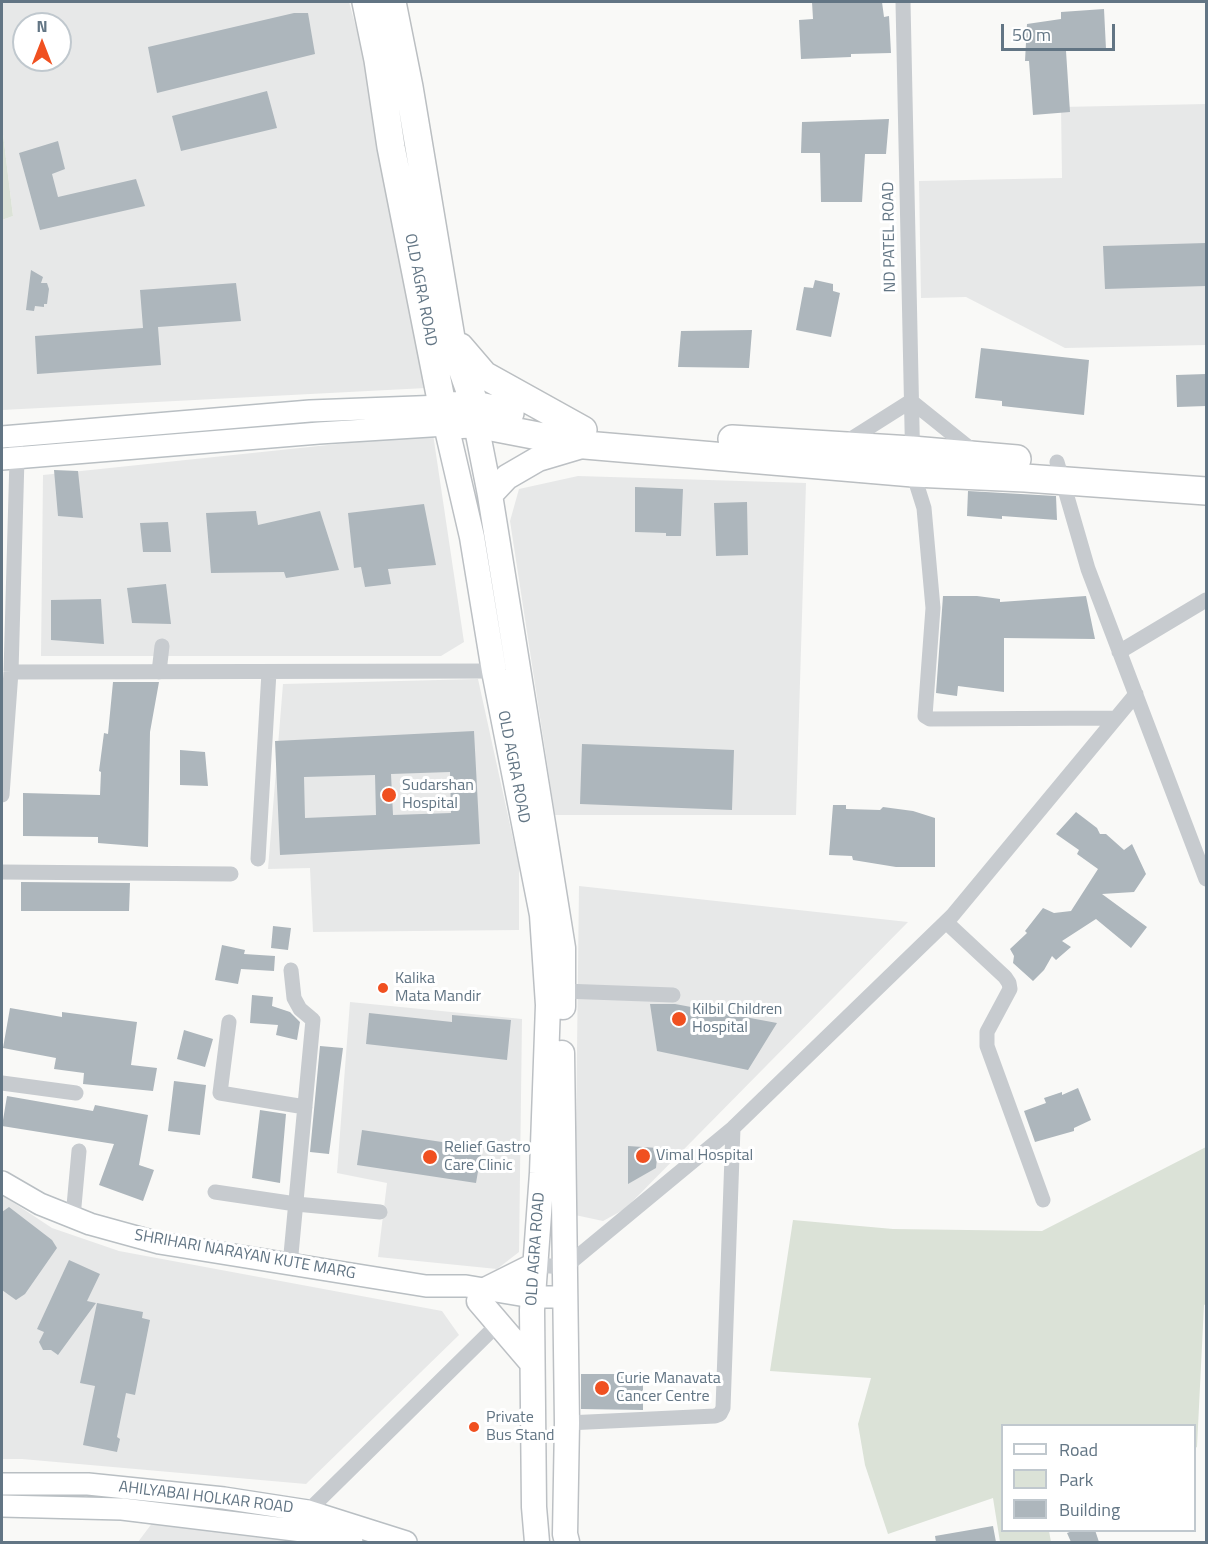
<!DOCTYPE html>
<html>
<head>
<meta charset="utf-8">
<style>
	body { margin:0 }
	#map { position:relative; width:1208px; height:1544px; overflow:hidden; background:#f9f9f7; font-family:"Titillium Web",sans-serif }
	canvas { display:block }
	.frame { position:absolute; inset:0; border:3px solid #627584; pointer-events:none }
	.legend { position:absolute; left:1001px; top:1424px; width:195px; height:108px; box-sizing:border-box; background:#fff; border:2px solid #c0c8ce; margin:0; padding:8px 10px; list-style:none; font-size:18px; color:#627584 }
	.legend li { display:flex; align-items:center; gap:12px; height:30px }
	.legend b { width:30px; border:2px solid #c0c8ce }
	.north { position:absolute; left:12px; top:12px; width:60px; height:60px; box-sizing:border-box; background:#fff; border:2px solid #c0c8ce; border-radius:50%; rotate:0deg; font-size:16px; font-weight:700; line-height:24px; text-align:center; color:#627584 }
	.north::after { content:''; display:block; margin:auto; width:21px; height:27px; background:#f05020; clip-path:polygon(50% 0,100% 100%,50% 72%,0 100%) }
	.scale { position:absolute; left:1001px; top:24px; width:114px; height:27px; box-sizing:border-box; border:3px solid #627584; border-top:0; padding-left:8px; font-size:18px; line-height:21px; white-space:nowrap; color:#627584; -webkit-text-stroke:4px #fff; paint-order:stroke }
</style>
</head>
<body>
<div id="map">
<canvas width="1208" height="1544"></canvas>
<div class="frame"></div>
<ul class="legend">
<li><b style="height:8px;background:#fff"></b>Road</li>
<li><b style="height:16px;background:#dbe2d7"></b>Park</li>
<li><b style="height:16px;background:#adb6bc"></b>Building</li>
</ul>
<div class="north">N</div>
<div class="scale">50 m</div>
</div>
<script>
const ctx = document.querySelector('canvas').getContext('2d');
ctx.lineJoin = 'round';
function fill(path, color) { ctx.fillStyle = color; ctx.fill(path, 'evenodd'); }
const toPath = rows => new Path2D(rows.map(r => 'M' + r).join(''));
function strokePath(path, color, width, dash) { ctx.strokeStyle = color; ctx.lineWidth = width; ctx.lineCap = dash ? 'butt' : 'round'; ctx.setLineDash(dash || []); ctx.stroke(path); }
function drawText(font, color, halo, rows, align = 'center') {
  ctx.font = font + ' "Titillium Web",sans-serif'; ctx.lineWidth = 6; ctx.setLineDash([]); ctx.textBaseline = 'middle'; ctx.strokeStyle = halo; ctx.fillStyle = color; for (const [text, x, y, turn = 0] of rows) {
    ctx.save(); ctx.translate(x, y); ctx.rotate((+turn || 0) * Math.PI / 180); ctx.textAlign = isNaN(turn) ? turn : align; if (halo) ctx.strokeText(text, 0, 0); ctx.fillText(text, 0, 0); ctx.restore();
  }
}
fill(toPath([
	[2,2,349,2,367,67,426,388,2,410,2,220,13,216,2,126],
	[24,24,60,24,60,60,24,60],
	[1206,104,1206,345,1065,348,966,297,921,298,919,181,1062,178,1061,107],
	[433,434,464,642,441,656,41,656,43,475],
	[578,476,806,483,796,815,555,815,510,521,519,489],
	[478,679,519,866,519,930,313,932,310,868,268,869,283,684],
	[579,886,908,922,625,1209,603,1221,575,1215],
	[350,1002,522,1019,519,1252,497,1269,378,1257,387,1183,337,1173],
	[2,1195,52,1228,119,1251,442,1311,459,1335,306,1484,22,1459,2,1459],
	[153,1522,292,1540,291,1542,138,1542]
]), '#e7e8e8');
fill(toPath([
	[2,126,13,216,2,220],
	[1206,1147,1206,1304,1204,1305,1197,1447,1195,1448,1194,1426,1002,1426,1002,1530,1049,1531,1051,1542,1000,1542,993,1498,888,1534,865,1465,858,1424,871,1378,770,1371,793,1220,893,1229,1042,1231]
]), '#dbe2d7');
fill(toPath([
	[812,2,882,2,884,17,889,16,891,53,851,54,851,57,801,59,799,20,813,19],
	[1104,9,1106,49,1066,51,1070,112,1033,115,1029,61,1025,61,1027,24,1061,19,1061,12],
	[294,13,308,13,315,54,157,93,148,47],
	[267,91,277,128,181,151,172,116],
	[889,119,886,154,865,154,862,202,821,202,820,153,801,153,802,122],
	[58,141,65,169,52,174,58,197,136,179,145,206,40,230,19,153],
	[1206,243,1206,286,1105,289,1103,246],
	[31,270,43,277,41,283,47,283,49,289,47,304,44,304,44,307,35,306,34,311,26,310],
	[815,280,833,284,833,291,840,293,831,337,796,330,804,287,813,288],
	[236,283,241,321,158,327,161,365,37,374,35,336,143,328,140,290],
	[752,330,749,368,678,367,681,331],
	[981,348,1089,360,1084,415,1002,406,1002,401,975,398],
	[1206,374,1206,406,1177,407,1176,375],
	[54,470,78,471,83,518,58,516],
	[635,487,683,489,681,536,666,536,666,533,635,532],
	[968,491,1056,496,1057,520,1002,516,1002,519,967,516],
	[747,502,748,555,716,556,714,503],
	[424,504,436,565,388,569,391,584,365,587,361,567,354,568,348,513],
	[256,511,258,525,320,511,339,570,286,578,284,572,211,573,206,513],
	[168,522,171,552,143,552,140,523],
	[166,584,171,624,132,623,127,588],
	[943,596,977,596,1000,599,1000,602,1086,596,1095,639,1004,638,1004,692,958,686,957,696,936,693],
	[101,599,104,644,51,640,51,600],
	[113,682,159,682,150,732,148,847,98,843,98,837,23,836,23,793,100,795,101,772,99,771,104,733,108,734],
	[474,731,480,844,280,855,275,741],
	[450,772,451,813,393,815,391,774],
	[375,775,376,815,305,818,304,777],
	[582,744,734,750,732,810,580,804],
	[180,750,205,752,208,786,180,785],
	[833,805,846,805,846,809,880,810,883,807,913,811,935,818,935,867,896,867,853,860,852,856,829,855],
	[1076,812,1097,828,1100,834,1106,834,1124,850,1132,844,1146,874,1134,892,1102,894,1147,927,1131,948,1096,919,1062,941,1071,947,1056,960,1052,956,1044,970,1033,981,1013,963,1014,956,1010,949,1027,933,1025,931,1043,908,1054,913,1071,911,1098,869,1077,854,1079,850,1056,834],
	[21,882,130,883,129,911,21,911],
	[273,926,291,928,288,950,271,948],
	[222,945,245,950,244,954,275,956,274,971,241,969,238,984,215,980],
	[252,995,273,997,272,1006,290,1012,300,1022,297,1040,276,1035,278,1025,250,1023],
	[650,1004,675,1004,777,1023,748,1070,657,1051],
	[10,1008,62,1017,62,1012,137,1022,131,1065,157,1068,153,1091,83,1084,84,1073,54,1069,56,1058,3,1048],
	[369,1013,452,1022,452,1015,511,1020,507,1060,366,1044],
	[184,1030,213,1039,205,1067,177,1059],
	[320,1046,343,1048,329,1154,310,1152],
	[174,1081,206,1085,200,1135,168,1131],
	[1078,1088,1091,1120,1074,1128,1074,1131,1035,1142,1024,1111,1046,1103,1044,1098,1062,1092,1062,1095],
	[7,1096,93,1111,95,1105,148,1115,139,1165,154,1170,143,1201,99,1185,114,1144,2,1126],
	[260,1110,286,1114,280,1183,252,1178],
	[362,1130,482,1148,476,1183,357,1165],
	[628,1146,658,1148,656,1168,628,1184],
	[9,1207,52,1240,57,1248,25,1294,16,1300,2,1290,2,1212],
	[69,1260,100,1274,87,1301,96,1303,58,1355,51,1350,43,1350,39,1342,44,1332,37,1329],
	[97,1303,143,1312,142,1318,150,1320,135,1395,126,1393,117,1437,120,1439,117,1452,83,1445,95,1386,80,1383],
	[581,1374,643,1374,643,1410,581,1409],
	[993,1526,996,1542,936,1542,935,1536],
	[1075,1530,1095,1530,1099,1542,1071,1542,1067,1533]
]), '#adb6bc');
const secondary = toPath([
	[2,437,310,411,443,406],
	[2,459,319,433,446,425],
	[2,1182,40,1204,90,1224,159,1243,426,1286,466,1286,532,1297,565,1297],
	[2,1484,88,1484,224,1498,308,1511,406,1542],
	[2,1506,122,1509,319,1533,352,1542]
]);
const primary = toPath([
	[476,424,490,495,563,948,563,1007],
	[446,425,472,537,494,671,542,915,548,1005,542,1173,532,1310,534,1507,537,1542],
	[490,495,507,477,538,459,585,445],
	[562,1053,567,1423,565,1534,567,1542],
	[487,1289,535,1265],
	[479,1301,532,1363]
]);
const highway = toPath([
	[366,2,378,60,391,147,446,425,476,424,585,445,913,473,1025,478,1206,491],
	[392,2,409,87,451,338,475,405,476,420],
	[460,347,484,375,583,430],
	[443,406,475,405,510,413],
	[732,439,912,450,1017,459]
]);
strokePath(secondary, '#b9bfc3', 24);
strokePath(primary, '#bcc0c4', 27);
strokePath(highway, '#bbbfc2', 30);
strokePath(toPath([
	[903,2,913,473,924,508,933,608,925,716,930,719,1116,718],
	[843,444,911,401,977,454],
	[1057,462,1088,569,1206,879],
	[1119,652,1206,600],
	[11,672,494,671],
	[159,672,162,646],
	[2,795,11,672,17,458,16,448],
	[258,859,269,672],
	[2,872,231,874],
	[946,922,1005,977,1009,983,1010,989,987,1032,987,1046,1043,1200],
	[563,991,673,995],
	[229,1022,220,1093,305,1107],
	[2,1083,76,1093],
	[215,1192,296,1204,380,1212],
	[73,1217,79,1151],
	[290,1265,313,1020,300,1009,294,998,291,970],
	[535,1265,565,1267,733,1128,952,916,1136,694],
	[567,1423,715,1416,720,1414,723,1408,733,1128],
	[308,1511,498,1324]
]), '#c7cbcf', 15);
strokePath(secondary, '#fff', 21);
strokePath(primary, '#fff', 24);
strokePath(highway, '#fff', 27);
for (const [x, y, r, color] of [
	[389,795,8,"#f05020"],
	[383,988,6,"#f05020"],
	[679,1019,8,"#f05020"],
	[643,1156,8,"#f05020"],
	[430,1157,8,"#f05020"],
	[602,1388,8,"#f05020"],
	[474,1427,6,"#f05020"]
]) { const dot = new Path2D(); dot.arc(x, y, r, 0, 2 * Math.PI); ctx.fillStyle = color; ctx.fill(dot); strokePath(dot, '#fff', 2); }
drawText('16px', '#627584', '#fff', [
	["ND PATEL ROAD",890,237,-91],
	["OLD AGRA ROAD",420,290,79],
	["OLD AGRA ROAD",513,767,79],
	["OLD AGRA ROAD",536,1249,-86],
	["SHRIHARI NARAYAN KUTE MARG",245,1255,10],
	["AHILYABAI HOLKAR ROAD",206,1498,7]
]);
drawText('16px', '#627584', '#fff', [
	["Sudarshan",402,786],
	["Hospital",402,804],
	["Kalika",395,979],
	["Mata Mandir",395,997],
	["Kilbil Children",692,1010],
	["Hospital",692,1028],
	["Relief Gastro",444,1148],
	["Care Clinic",444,1166],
	["Vimal Hospital",656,1156],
	["Curie Manavata",616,1379],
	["Cancer Centre",616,1397],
	["Private",486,1418],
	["Bus Stand",486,1436]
], 'left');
</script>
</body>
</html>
